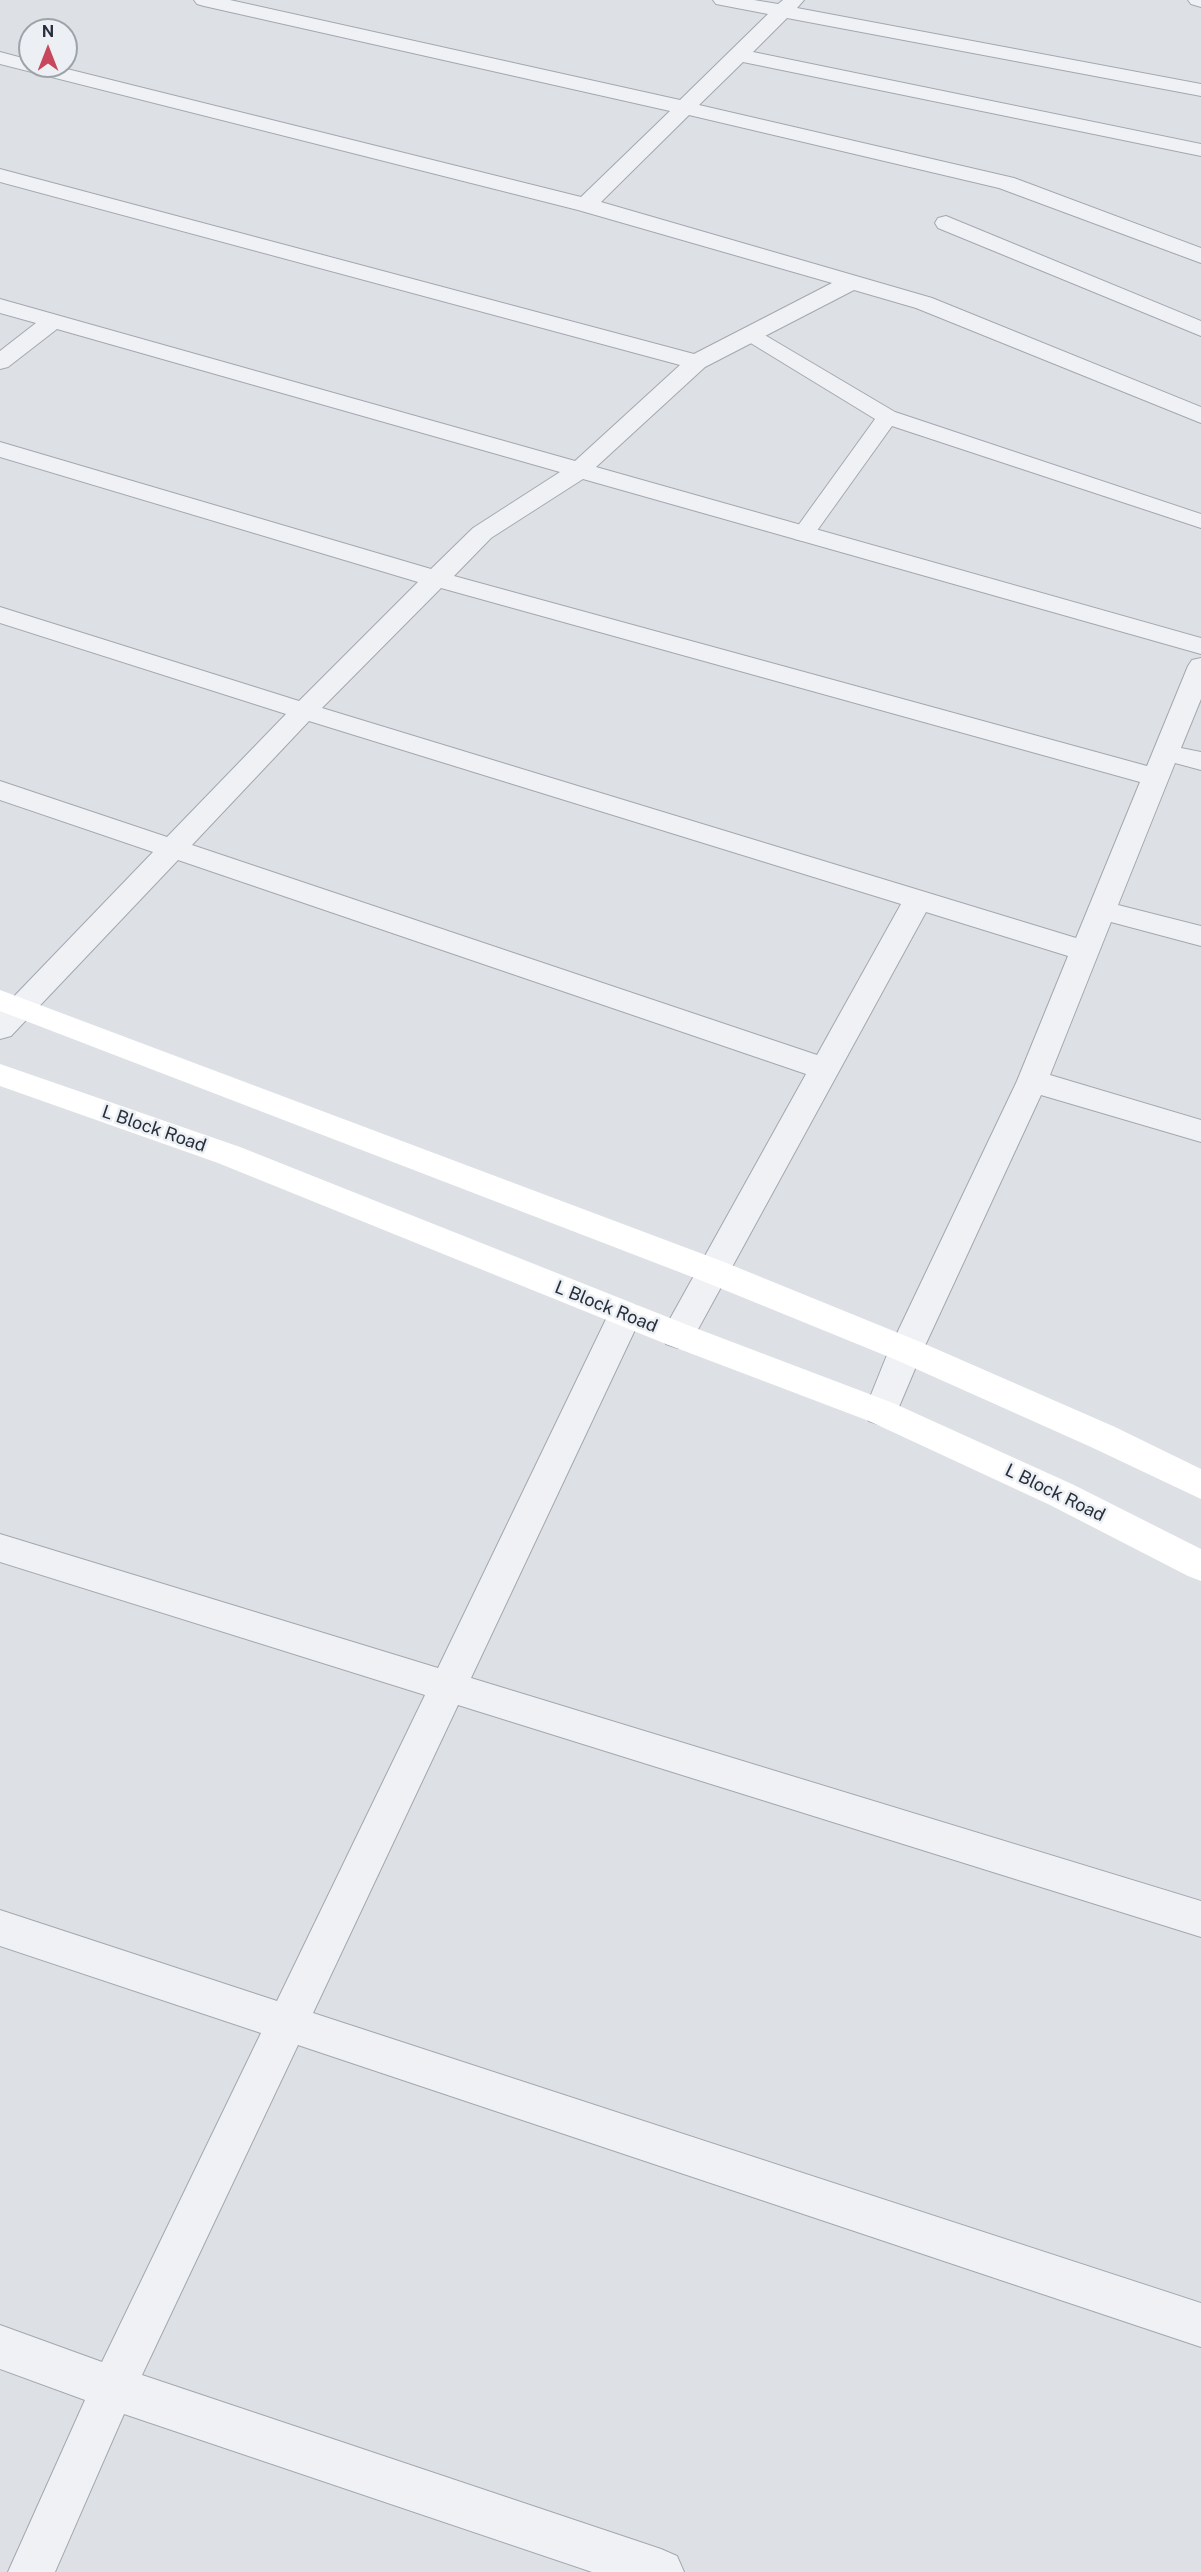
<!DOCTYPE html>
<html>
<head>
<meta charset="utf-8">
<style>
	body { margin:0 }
	#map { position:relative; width:1201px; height:2572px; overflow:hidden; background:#dde1e6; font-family:"Public Sans",sans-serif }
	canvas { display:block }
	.north { position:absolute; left:18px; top:18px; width:60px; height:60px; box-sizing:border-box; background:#ecf0f4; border:2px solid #9da3aa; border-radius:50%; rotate:0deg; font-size:16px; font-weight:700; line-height:24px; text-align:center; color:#272f3c }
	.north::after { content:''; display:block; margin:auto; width:21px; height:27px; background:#c7475c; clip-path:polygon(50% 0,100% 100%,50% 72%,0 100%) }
</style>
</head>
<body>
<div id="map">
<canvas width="1201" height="2572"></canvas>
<div class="north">N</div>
</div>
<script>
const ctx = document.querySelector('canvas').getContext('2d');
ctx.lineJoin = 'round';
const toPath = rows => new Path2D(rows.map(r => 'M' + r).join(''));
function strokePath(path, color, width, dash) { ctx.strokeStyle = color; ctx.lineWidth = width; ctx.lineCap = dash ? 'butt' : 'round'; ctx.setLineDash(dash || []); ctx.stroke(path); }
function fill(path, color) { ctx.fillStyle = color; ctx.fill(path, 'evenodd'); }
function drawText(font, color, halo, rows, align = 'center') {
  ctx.font = font + ' "Public Sans",sans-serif'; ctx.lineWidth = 5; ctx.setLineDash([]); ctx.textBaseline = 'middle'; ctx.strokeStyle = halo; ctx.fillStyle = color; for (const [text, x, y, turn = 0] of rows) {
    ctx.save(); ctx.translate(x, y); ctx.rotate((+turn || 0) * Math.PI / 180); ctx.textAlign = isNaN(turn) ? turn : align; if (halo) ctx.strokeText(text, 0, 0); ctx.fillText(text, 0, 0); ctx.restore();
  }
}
const lane = toPath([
	[751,329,758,331,895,412,1201,514,1201,528,892,426,811,539,803,541,795,539,792,534,875,419,744,339,740,335,744,331,751,329]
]);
const street = toPath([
	[194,0,230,0,680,100,768,14,716,4,713,0,754,0,778,4,783,0,804,0,797,8,1201,84,1201,96,787,18,753,52,1201,144,1201,156,743,62,699,105,1014,178,1201,248,1201,263,999,188,689,115,601,202,932,298,1201,407,1201,423,916,308,854,290,705,367,596,467,1201,638,1201,654,583,479,491,538,454,576,1147,766,1188,666,1192,660,1201,658,1201,699,1181,748,1201,752,1201,770,1175,763,1118,905,1201,926,1201,946,1111,922,1050,1075,1201,1120,1201,1142,1041,1095,923,1350,893,1421,881,1425,869,1421,864,1412,889,1350,1017,1081,1068,956,926,912,690,1344,678,1348,666,1344,661,1335,806,1074,178,860,11,1036,0,1039,0,1011,153,852,0,800,0,781,167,837,286,714,0,623,0,607,299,701,418,582,0,457,0,442,431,569,473,528,560,472,57,329,8,367,0,369,0,351,36,323,0,313,0,299,575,461,680,365,0,182,0,169,694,354,832,283,578,210,0,64,0,52,30,60,30,66,55,66,581,197,670,111,204,6,197,4,194,0],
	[441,588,1140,782,1076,938,322,708,441,588],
	[309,721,901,904,817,1055,192,845,309,721],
	[1188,0,1201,0,1201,7,1191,4,1188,0],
	[946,216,1201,321,1201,336,938,228,935,223,938,218,946,216],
	[625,1303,637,1306,642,1315,471,1678,1201,1901,1201,1937,458,1705,313,2013,1201,2303,1201,2347,298,2045,142,2375,661,2549,677,2556,684,2572,592,2572,124,2414,55,2572,8,2572,85,2400,0,2369,0,2325,102,2362,261,2033,0,1946,0,1910,277,2001,425,1695,0,1562,0,1534,438,1668,608,1315,613,1306,625,1303]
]);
strokePath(lane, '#a3a8b0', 2);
strokePath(street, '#a3a8b0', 2);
fill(lane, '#f0f1f5');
fill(street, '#f0f1f5');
fill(toPath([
	[0,990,724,1262,918,1341,1115,1427,1201,1469,1201,1499,1091,1447,894,1359,700,1280,0,1011,0,990],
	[0,1064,240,1147,690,1326,893,1403,1074,1485,1201,1549,1201,1581,1188,1576,1050,1505,869,1421,666,1344,218,1163,0,1086,0,1064]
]), '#fff');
drawText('18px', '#272f3c', '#ecf0f4', [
	["L Block Road",154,1129,19],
	["L Block Road",606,1307,22],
	["L Block Road",1055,1493,26]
]);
</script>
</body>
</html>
